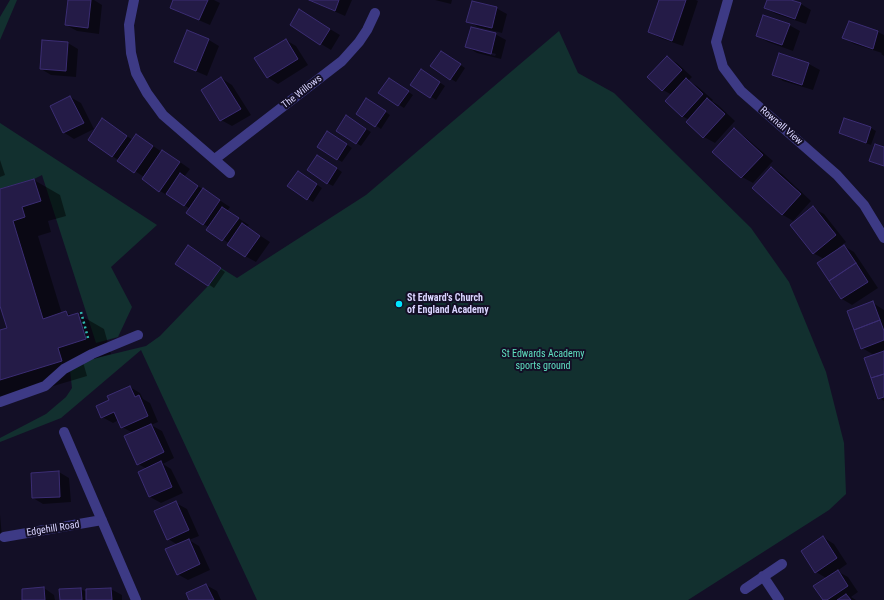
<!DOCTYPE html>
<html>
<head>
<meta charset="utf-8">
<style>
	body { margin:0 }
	canvas { display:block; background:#130f26 }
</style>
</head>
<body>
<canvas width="884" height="600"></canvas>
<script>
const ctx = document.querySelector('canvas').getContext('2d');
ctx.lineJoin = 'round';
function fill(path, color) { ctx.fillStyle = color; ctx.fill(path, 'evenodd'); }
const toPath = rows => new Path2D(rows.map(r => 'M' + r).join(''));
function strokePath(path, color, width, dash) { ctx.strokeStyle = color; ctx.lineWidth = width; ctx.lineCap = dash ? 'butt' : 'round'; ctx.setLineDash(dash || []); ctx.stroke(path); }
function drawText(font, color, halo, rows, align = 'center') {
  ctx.font = font + ' "Roboto Condensed",sans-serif'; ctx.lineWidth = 4; ctx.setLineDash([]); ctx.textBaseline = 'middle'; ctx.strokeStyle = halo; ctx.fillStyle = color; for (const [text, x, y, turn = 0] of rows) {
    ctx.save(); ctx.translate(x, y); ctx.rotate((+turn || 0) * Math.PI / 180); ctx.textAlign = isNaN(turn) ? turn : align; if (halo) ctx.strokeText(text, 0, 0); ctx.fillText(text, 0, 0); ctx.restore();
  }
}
fill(toPath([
	[10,0,17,0,0,40,0,17],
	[559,31,578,73,614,93,751,228,789,282,826,372,844,443,846,494,829,510,688,600,257,600,141,350,61,418,0,442,0,438,46,414,66,397,72,388,70,370,84,361,146,346,160,336,208,286,221,268,237,278,366,195],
	[0,123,157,225,111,267,132,307,118,337,96,343,42,175,34,179,0,189]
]), '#12302f');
fill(toPath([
	[69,0,94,0,102,5,99,34,77,31,66,25],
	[174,0,214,0,220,3,210,25,182,13,171,7],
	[309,0,352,0,345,16],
	[435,0,452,0,451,4],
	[660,0,696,0,698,1,683,46,660,38,649,32],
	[768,0,788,0,801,4,811,10,806,24,776,14,765,8],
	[496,8,507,14,502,33,478,27,468,21],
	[310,17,340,35,331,50,321,44],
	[849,22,878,32,884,35,884,56,881,54,882,53,854,44,844,38],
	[789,25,800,31,793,51,768,42,757,36],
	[188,31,209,40,219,46,207,76,186,67,175,61],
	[495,34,506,40,501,59,477,53,467,47],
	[477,49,496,54,495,56,477,51],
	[286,40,296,46,308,65,278,84,267,77],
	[68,43,78,49,76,77,51,75,41,69],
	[780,54,809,64,820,70,813,90,783,81,773,74],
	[446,55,465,68,456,82,451,79],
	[667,57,677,63,692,77,688,81,697,86,713,100,712,101,718,105,735,121,715,143,704,137,689,120,682,116,672,95,663,90,649,77],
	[426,73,445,86,436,100,412,84],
	[221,78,232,85,251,115,232,126,221,120],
	[394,82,413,95,404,108,380,93],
	[70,97,81,103,94,129,74,139,63,132],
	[371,102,390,115,381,129,357,113],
	[845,119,871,128,876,131,871,145,845,136,840,133],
	[102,120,133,140,137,135,162,152,162,151,173,157,190,169,184,177,230,207,227,211,249,225,247,227,270,242,256,262,245,256,230,244,208,229,209,227,203,224,190,209,171,196,170,197,160,191,144,177,112,156],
	[352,120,371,132,361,146,356,143],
	[734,130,744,136,773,161,753,183,742,177,714,152],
	[333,135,352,148,342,162,337,159],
	[323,159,342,172,333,186,327,183],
	[0,160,5,175,0,177],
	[772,168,782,174,811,201,793,221,783,215,753,188],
	[303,175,322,188,313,202,308,199],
	[34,180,60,195,66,216,48,221,51,232,38,236,62,314,66,312,72,316,78,314,104,329,111,354,83,362,87,376,0,402,0,331,8,329,0,303,0,190],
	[813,208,824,214,846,242,838,248,839,250,844,246,854,252,878,288,852,305,842,299,818,263,824,259,813,253],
	[193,250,225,272,214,288,176,263],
	[873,303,884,310,884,401,879,398,874,355,862,348],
	[130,387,140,393,143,399,150,403,158,422,151,425,162,431,174,458,163,464,171,469,183,493,161,503,150,497,147,469,138,464,133,433,122,427,119,420,113,423,102,417,110,401],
	[59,472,69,478,71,502,43,504,33,498],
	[176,503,187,509,199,536,189,540,199,546,210,570,188,580,177,574,178,545,168,539],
	[0,514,2,537,0,537],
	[823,537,834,544,847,564,837,571,848,577,858,592,851,597,856,600,824,600,826,578,816,572],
	[206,585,217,591,221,600,190,600],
	[44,588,54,595,55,600,23,600],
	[81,589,87,592,111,589,122,595,122,600,61,600]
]), '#0007');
const building = toPath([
	[68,0,91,0,88,28,65,25,68,0],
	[173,0,208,0,199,20,170,8,173,0],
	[309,0,339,0,335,11,309,0],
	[659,0,686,0,672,41,648,32,659,0],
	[767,0,791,0,801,3,795,19,764,8,767,0],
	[472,1,497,7,492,28,466,22,472,1],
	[299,9,330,29,320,45,290,25,299,9],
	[763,15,790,24,782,45,756,36,763,15],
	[849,21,878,31,873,49,842,38,849,21],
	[471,27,496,33,491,54,465,47,471,27],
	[187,30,209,39,196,71,174,62,187,30],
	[286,39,298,59,267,78,254,58,286,39],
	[42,40,68,42,66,71,40,69,42,40],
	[441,51,461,64,450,80,430,66,441,51],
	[779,53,809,63,802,85,772,75,779,53],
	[667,56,682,70,662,91,647,77,667,56],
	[421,69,440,82,430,98,410,85,421,69],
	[221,77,241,109,220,121,201,90,221,77],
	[389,78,409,91,398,106,378,93,389,78],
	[686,78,703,94,682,117,665,101,686,78],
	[70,96,84,123,63,133,50,106,70,96],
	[366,98,386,111,375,127,356,114,366,98],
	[707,98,725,114,703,138,686,122,707,98],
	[346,115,366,129,356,144,336,131,346,115],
	[102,118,127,136,112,157,88,140,102,118],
	[844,118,871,127,866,143,839,133,844,118],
	[734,128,763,155,741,178,712,152,734,128],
	[327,131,347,144,337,160,317,147,327,131],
	[136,134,153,146,134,173,117,161,136,134],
	[875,144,884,147,884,166,869,161,875,144],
	[162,150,180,162,159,192,142,179,162,150],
	[317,155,337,168,327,184,307,170,317,155],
	[771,167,801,194,782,215,752,188,771,167],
	[298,171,317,184,307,200,287,186,298,171],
	[180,173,198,186,184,206,166,194,180,173],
	[34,179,41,201,22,207,25,217,13,221,43,319,66,311,68,316,78,313,86,339,58,348,62,361,0,380,0,330,7,328,0,306,0,189,34,179],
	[203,188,220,200,203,225,186,213,203,188],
	[813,206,836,235,813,254,790,225,813,206],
	[222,207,239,218,222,241,206,230,222,207],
	[242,223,260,236,245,257,227,245,242,223],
	[188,245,221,268,208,286,175,264,188,245],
	[844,245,856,263,829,281,817,263,844,245],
	[856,263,868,282,841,299,829,281,856,263],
	[873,301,880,320,854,330,847,311,873,301],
	[880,320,884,331,884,340,861,349,854,330,880,320],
	[884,351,884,374,871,378,864,358,884,351],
	[884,374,884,397,878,399,871,378,884,374],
	[130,386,135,397,139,395,148,416,121,428,114,412,101,418,96,406,109,400,107,396,130,386],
	[151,424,164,452,137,465,124,436,151,424],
	[161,461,172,487,149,497,138,472,161,461],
	[59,471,60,497,32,498,31,473,59,471],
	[176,501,189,530,167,540,154,511,176,501],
	[823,536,837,558,815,573,801,551,823,536],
	[189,539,200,564,177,575,165,549,189,539],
	[838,570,848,586,827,600,823,600,813,586,838,570],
	[206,584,214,600,189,600,186,593,206,584],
	[44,587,45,600,22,600,22,589,44,587],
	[81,588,82,600,60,600,59,589,81,588],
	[111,588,112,600,86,600,86,589,111,588],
	[846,594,851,600,837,600,846,594]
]);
fill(building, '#241b47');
strokePath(building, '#3b2d73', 1);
strokePath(toPath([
	[81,312,88,338]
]), '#2fb8b0', 2.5, [2, 3]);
strokePath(toPath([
	[134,0,129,25,131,53,136,73,147,93,163,115,230,173],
	[728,0,716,42,723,67,741,91,837,175,864,205,884,238],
	[215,159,342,61,359,42,367,30,375,13],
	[0,402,45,386,64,369,92,354,138,335],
	[64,432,136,600],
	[4,537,102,520],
	[763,576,779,600],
	[745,589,782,564]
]), '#3d3a85', 10);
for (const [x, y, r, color] of [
	[399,304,4,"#00e5ff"]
]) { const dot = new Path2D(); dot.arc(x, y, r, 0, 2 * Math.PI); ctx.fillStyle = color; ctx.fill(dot); strokePath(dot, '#130f26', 1.5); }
drawText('10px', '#d9d4ff', '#130f26', [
	["The Willows",302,92,-38],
	["Rownall View",781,126,41],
	["Edgehill Road",53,529,-9]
]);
drawText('bold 10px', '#d9d4ff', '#130f26', [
	["St Edward's Church",407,298],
	["of England Academy",407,310]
], 'left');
drawText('10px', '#5fe0c0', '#130f26', [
	["St Edwards Academy",543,354],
	["sports ground",543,366]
]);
</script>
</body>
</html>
